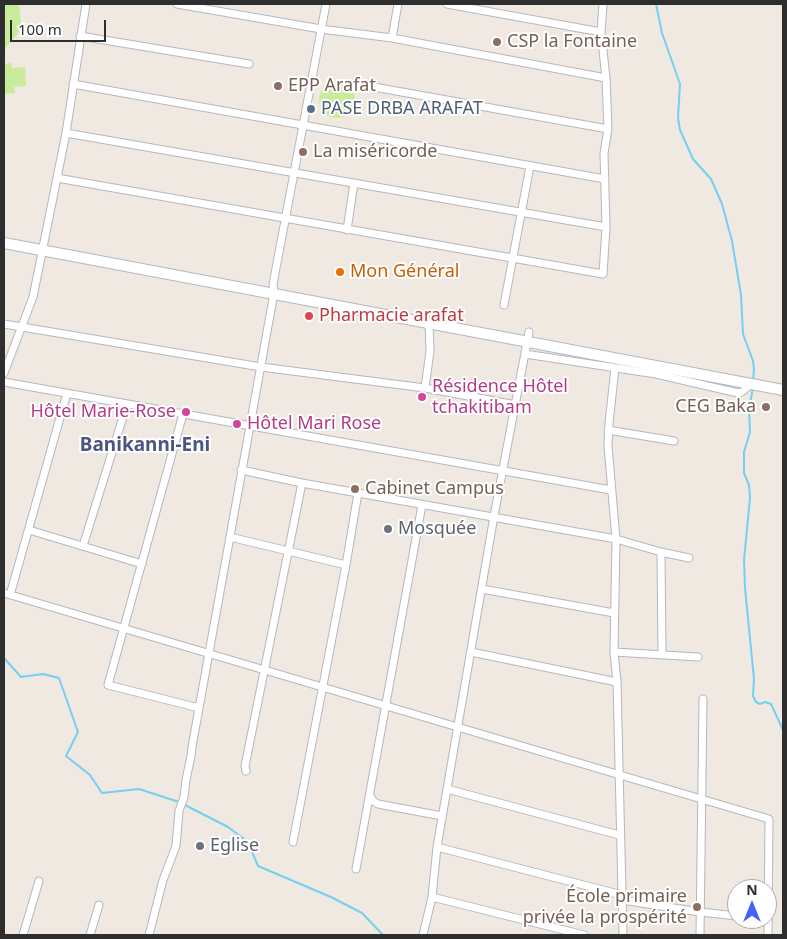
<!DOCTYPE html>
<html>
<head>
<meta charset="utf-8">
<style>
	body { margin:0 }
	#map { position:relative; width:787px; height:939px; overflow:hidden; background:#efe9e1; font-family:"Noto Sans",sans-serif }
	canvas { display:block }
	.frame { position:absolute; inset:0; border:5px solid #2e2e2e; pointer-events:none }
	.north { position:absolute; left:727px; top:879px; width:50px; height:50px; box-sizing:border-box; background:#fff; border:1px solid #ababab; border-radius:50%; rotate:0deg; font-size:14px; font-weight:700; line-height:20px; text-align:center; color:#2e2e2e }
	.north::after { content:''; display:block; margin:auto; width:18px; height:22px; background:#4264fb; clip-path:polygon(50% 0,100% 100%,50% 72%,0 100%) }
	.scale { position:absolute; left:10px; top:20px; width:96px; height:22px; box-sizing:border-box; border:2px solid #2e2e2e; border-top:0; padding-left:6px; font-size:15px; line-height:18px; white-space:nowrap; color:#2e2e2e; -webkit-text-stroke:4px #fff; paint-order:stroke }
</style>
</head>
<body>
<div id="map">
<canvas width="787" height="939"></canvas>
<div class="frame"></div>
<div class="north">N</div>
<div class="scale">100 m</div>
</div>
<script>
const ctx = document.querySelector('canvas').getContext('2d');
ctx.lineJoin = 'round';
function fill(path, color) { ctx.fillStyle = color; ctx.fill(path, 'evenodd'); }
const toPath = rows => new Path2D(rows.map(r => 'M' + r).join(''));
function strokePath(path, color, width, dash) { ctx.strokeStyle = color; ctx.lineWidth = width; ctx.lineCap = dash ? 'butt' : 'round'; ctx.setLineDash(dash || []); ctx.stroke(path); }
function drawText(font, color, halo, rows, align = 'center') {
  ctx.font = font + ' "Noto Sans",sans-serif'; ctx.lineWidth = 4; ctx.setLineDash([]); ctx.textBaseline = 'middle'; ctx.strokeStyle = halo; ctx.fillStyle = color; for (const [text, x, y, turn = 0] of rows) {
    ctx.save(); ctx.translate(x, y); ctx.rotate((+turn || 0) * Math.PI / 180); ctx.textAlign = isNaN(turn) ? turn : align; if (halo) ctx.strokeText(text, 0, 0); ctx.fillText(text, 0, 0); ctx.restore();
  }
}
fill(toPath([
	[4,4,19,4,21,22,20,31,4,50],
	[11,63,12,68,25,67,26,86,14,87,15,93,4,94,4,64],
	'319 100a18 18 0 1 1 36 0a18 18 0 1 1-36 0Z'
]), '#c9ec9a');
strokePath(toPath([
	[656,4,662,33,680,84,678,118,680,130,693,159,711,179,722,204,732,241,741,295,743,334,753,361,754,369,753,381],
	[753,388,749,409,750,432,744,452,744,473,749,485,750,498,744,560,745,588,754,679,753,696,756,702,760,704,765,702,771,704,783,730],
	[4,658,21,677,43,674,59,678,78,732,66,756,90,775,102,793,139,789,179,802,228,827,248,842,258,866,331,897,362,913,383,935]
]), '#75cff0', 2);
const street = toPath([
	[177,4,321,29,392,38,606,78],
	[447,4,601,32],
	[80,36,249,64],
	[392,38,398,4],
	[73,84,605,179],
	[374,87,608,129],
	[66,133,606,227],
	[57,178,603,274,606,227,604,153,608,129,606,78,601,32,603,4],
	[347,230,354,183],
	[504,305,530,166],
	[4,324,261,367,425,388,516,405],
	[525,354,656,374,738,393,742,392,751,384],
	[615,368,609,423,608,446,616,539,614,652,617,682,623,935],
	[4,373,33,297,66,133,86,4],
	[4,382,611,490],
	[425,388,430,351,429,323],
	[183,414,108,685,199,708],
	[608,430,674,441],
	[241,470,302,483,616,539,661,552,689,558],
	[29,530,142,564],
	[230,537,346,565],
	[83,546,127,404],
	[661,552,662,655],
	[482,589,614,613],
	[4,593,769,819,768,935],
	[10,595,67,393],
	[471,652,617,682],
	[614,652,698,657],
	[246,771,245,766,302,483],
	[447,789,619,835],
	[370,795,373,801,378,804,442,816],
	[293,842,346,565,358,493],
	[437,847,622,895],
	[356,869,422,505],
	[432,897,584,935],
	[622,900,700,912,737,916],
	[23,935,39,881],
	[90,935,99,905],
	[149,935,163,880,176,846,179,811,184,797,186,780,191,756,192,747,274,293,273,284,326,4],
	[423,935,432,897,437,847,494,516,529,332],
	[700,935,703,699]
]);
const secondary = toPath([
	[4,243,783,390]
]);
strokePath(street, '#b4b7c1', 9);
strokePath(secondary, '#b4b7c1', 12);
strokePath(street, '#fff', 7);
strokePath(secondary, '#fff', 10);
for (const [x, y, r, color] of [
	[497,42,5,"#8d6e63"],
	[278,86,5,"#8d6e63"],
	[311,109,5,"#5c6f8a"],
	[303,152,5,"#8d6e63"],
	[340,272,5,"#e8710a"],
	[309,316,5,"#e0444e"],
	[422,397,5,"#d1479c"],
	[766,407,5,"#8d6e63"],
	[186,412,5,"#d1479c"],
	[237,424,5,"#d1479c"],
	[355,489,5,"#8d6e63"],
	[388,529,5,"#6b7280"],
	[200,846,5,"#6b7280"],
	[697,907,5,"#8d6e63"]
]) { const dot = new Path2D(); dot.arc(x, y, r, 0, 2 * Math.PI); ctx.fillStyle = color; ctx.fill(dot); strokePath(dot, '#fff', 2); }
drawText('18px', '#785e54', '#fff', [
	["CSP la Fontaine",507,42],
	["EPP Arafat",288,86],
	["La miséricorde",313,152],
	["CEG Baka",756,407,"right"],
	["Cabinet Campus",365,489],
	["École primaire",687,897,"right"],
	["privée la prospérité",687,918,"right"]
], 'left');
drawText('18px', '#4e5e75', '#fff', [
	["PASE DRBA ARAFAT",321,109]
], 'left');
drawText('18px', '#c56008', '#fff', [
	["Mon Général",350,272]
], 'left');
drawText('18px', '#be3a42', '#fff', [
	["Pharmacie arafat",319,316]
], 'left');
drawText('18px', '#b23c85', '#fff', [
	["Résidence Hôtel",432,387],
	["tchakitibam",432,408],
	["Hôtel Marie-Rose",176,412,"right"],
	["Hôtel Mari Rose",247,424]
], 'left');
drawText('18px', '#5b616d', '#fff', [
	["Mosquée",398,529],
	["Eglise",210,846]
], 'left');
drawText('bold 19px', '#4d5680', '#fff', [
	["Banikanni-Eni",145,446]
]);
</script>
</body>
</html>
